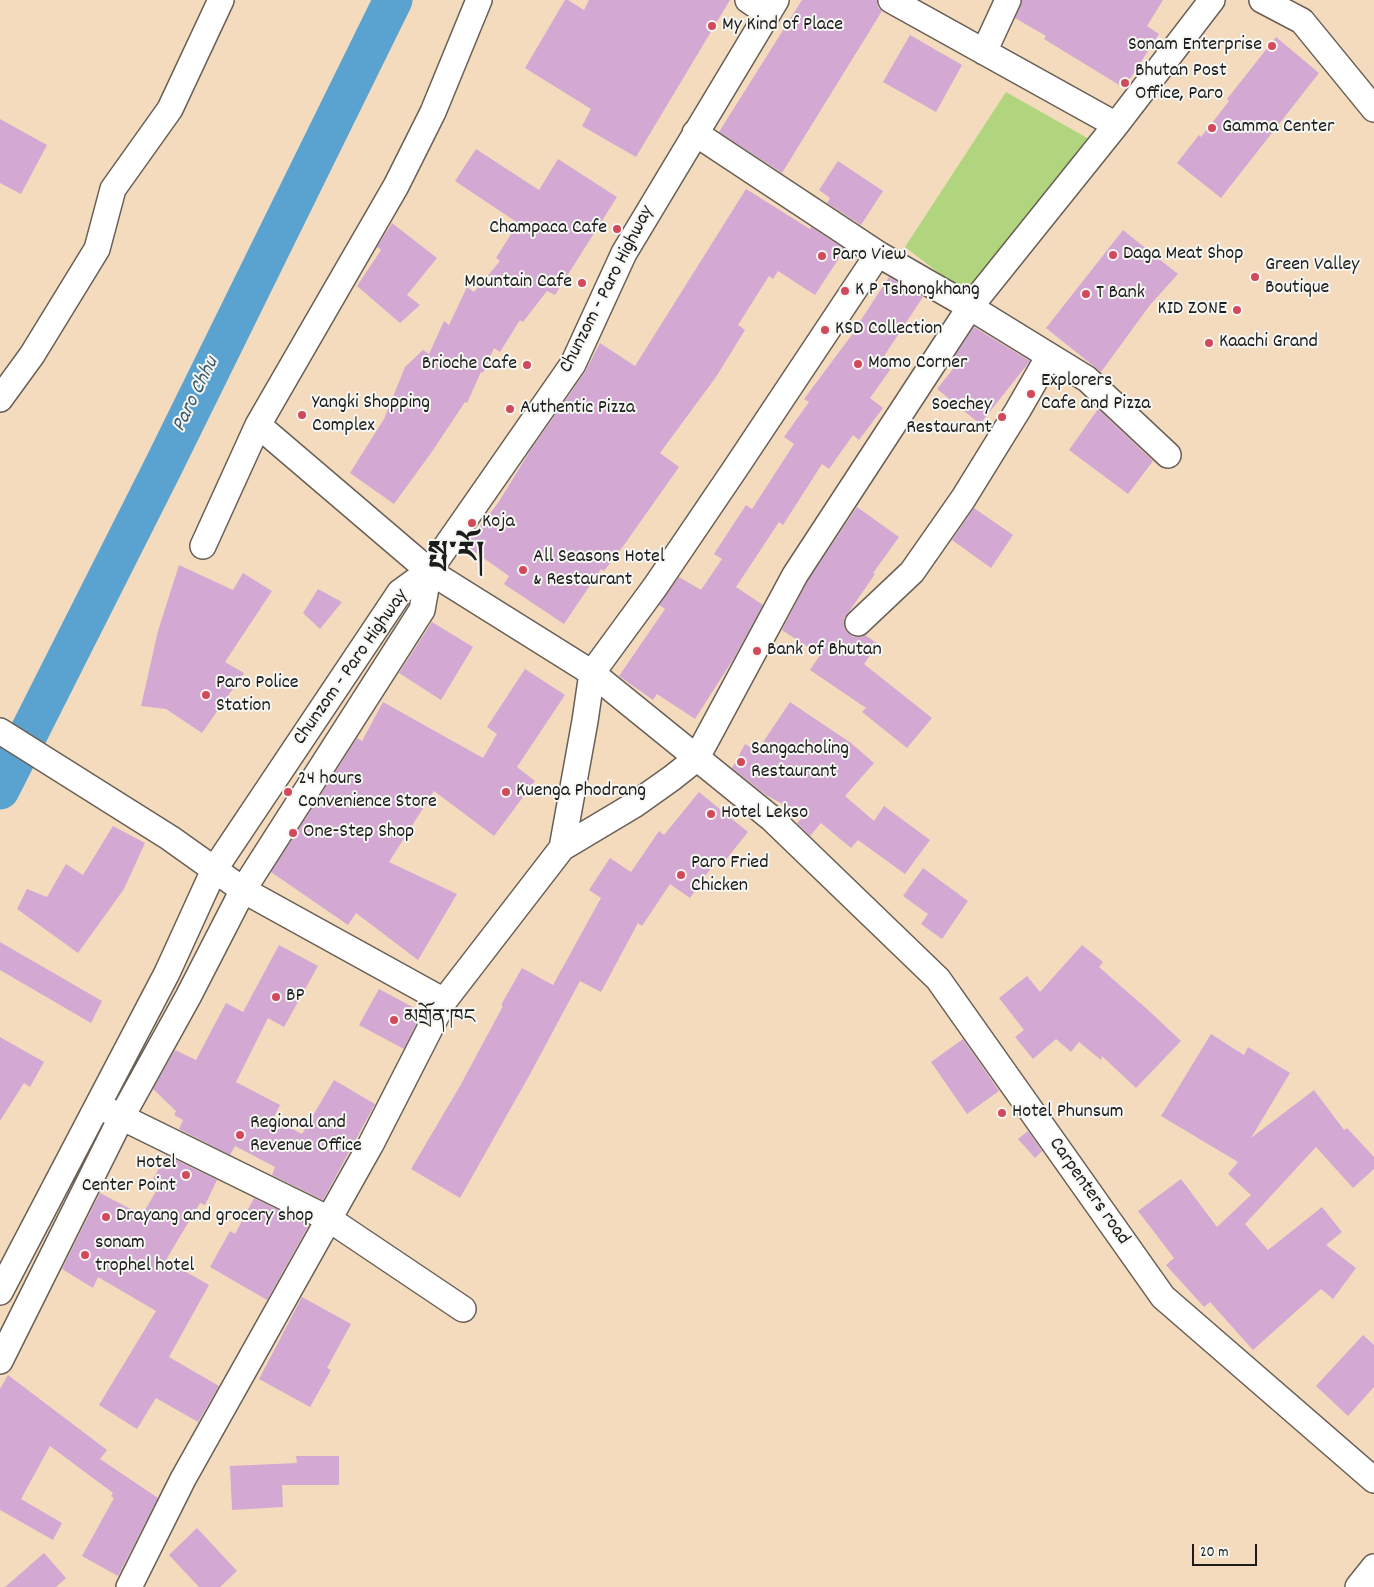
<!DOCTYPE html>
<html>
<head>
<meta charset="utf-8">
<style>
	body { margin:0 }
	#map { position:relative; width:1374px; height:1587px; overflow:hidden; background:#f4dbbe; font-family:Dekko,sans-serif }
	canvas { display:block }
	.scale { position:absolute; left:1192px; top:1544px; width:65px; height:22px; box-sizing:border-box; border:2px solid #1c1c1c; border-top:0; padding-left:6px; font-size:15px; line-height:18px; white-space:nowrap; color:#1c1c1c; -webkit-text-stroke:4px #f6f6f2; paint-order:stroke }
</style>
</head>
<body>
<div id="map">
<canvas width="1374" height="1587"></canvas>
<div class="scale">20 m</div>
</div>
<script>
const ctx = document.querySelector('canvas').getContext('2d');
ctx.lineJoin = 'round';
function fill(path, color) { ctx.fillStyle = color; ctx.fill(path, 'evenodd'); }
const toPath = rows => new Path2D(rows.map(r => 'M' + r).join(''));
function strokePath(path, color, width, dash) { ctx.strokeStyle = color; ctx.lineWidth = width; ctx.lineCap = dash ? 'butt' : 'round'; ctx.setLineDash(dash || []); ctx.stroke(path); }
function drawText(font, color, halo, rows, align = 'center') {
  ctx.font = font + ' Dekko,"Noto Serif Tibetan",sans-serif'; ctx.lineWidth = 4; ctx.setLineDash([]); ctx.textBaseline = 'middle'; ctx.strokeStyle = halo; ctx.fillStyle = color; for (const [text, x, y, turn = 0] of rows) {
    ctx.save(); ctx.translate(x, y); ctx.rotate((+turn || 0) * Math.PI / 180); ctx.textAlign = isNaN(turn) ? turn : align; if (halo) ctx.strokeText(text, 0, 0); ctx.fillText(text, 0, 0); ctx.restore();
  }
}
fill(toPath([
	[1006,92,1089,139,968,295,905,247]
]), '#b1d57e');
strokePath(toPath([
	[0,790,163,467,393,0]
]), '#5aa3d1', 39);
fill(toPath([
	[565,0,568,0,584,10,589,0,730,0,636,157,582,126,591,109,525,68],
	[802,0,877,0,878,7,882,11,782,173,719,132],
	[1022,0,1163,0,1147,26,1159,34,1124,88,1044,39,1046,36,1015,18],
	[910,35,962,65,936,112,883,82],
	[1276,37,1319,73,1221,198,1177,163,1199,135,1201,137,1229,101,1227,99],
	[0,119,47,145,21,194,0,183],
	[476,149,539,190,558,159,617,197,555,295,547,291,523,322,520,320,500,352,494,348,483,373,481,372,467,403,465,402,431,453,394,504,350,473,384,419,405,367,423,350,429,354,444,321,449,325,467,287,474,292,500,261,496,258,518,223,455,181],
	[838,161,883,191,861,225,827,203,830,198,819,190],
	[746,189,810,229,811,227,845,249,815,295,778,271,773,279,769,276,738,325,745,330,716,377,660,453,679,467,624,545,604,571,601,569,564,624,504,584,509,576,465,545,498,503,530,451,585,372,600,343,635,366],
	[392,223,437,258,407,295,420,305,400,323,357,286,381,250,377,247],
	[1123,230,1178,274,1150,305,1101,372,1046,328],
	[889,277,923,297,884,356,895,363,870,398,883,408,859,440,853,435,829,469,822,464,783,525,779,522,736,587,763,605,734,658,695,719,657,694,653,700,619,676,665,609,659,605,679,577,701,590,722,559,714,554,746,505,752,509,794,444,784,437,809,402,804,399,860,324,859,323],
	[974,327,1030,361,980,424,937,389,960,360,955,356],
	[1098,409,1153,461,1128,494,1069,450],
	[857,507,899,537,873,573,875,574,848,613,844,618,844,626,847,632,853,637,861,637,865,635,878,644,864,664,932,718,907,748,862,712,866,708,810,670,820,655,782,630,807,582],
	[974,508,1013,535,991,568,952,540],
	[179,565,233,590,243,573,272,591,225,662,244,673,202,733,166,709,141,706,158,631],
	[318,589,342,602,320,629,303,613],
	[432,622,473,647,441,700,399,673],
	[525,669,565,695,517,767,535,781,494,836,434,791,389,862,457,894,418,960,356,913,348,925,271,872,357,738,362,741,383,702,483,758,497,734,487,727],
	[790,702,851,743,874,763,845,796,874,821,884,806,930,840,905,874,858,840,851,848,821,823,810,836,797,823,804,816,766,795,732,768,745,744,757,751],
	[699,792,748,832,724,862,718,858,690,898,670,884,642,926,638,923,601,992,580,981,529,1076,460,1198,411,1169,460,1086,503,1006,501,1005,522,968,553,985,601,898,589,890,610,858,631,872,659,831,664,835],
	[113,826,145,843,124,889,78,953,17,909,27,889,47,897,66,864,83,875],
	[923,868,968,901,942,939,921,924,928,914,903,896],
	[0,942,102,1001,91,1023,0,970],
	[279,945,318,966,284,1027,268,1018,236,1082,280,1105,273,1119,302,1134,334,1080,375,1104,323,1200,272,1175,275,1167,235,1146,230,1155,179,1129,183,1120,174,1115,176,1111,153,1089,175,1050,196,1060,226,1003,243,1012],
	[1082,945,1103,962,1099,967,1147,1009,1181,1041,1136,1088,1102,1056,1101,1060,1079,1042,1071,1052,1056,1039,1033,1059,1015,1037,1024,1030,999,998,1027,976,1040,992],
	[379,989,422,1012,404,1049,359,1025],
	[1211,1034,1244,1055,1248,1047,1290,1073,1251,1138,1314,1090,1344,1130,1347,1128,1374,1157,1374,1169,1353,1188,1316,1147,1245,1224,1268,1250,1322,1207,1342,1232,1326,1245,1356,1268,1333,1299,1321,1289,1253,1350,1210,1302,1204,1307,1166,1265,1174,1258,1138,1211,1181,1179,1217,1227,1251,1195,1228,1174,1238,1162,1161,1116],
	[0,1037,44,1062,30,1087,24,1083,0,1121],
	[963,1039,999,1091,967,1114,931,1062],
	[1028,1131,1042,1151,1035,1158,1018,1139],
	[166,1155,217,1180,205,1205,200,1203,167,1258,168,1259,167,1261,209,1285,169,1357,219,1386,198,1422,156,1398,137,1429,99,1405,156,1311,98,1277,93,1288,62,1269,100,1193,142,1215,161,1183,153,1179],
	[254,1198,309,1225,267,1300,210,1267,230,1231,235,1234],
	[302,1297,351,1324,327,1368,331,1370,310,1407,259,1379],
	[1363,1335,1374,1345,1374,1387,1348,1416,1316,1386],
	[8,1375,107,1450,100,1459,158,1498,118,1576,82,1556,114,1498,111,1496,113,1493,50,1446,21,1499,62,1523,53,1540,0,1510,0,1389],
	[296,1456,339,1456,339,1485,282,1485,283,1507,232,1510,230,1466,297,1463],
	[197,1528,237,1571,220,1587,199,1587,169,1555],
	[44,1553,66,1578,56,1587,5,1587]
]), '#d3a9d3');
const minor = toPath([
	[748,0,767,13],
	[891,0,1116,125],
	[1262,0,1302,21,1374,109],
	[984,52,1008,0],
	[695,133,878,254,970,307,1087,379,1168,455],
	[0,399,32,355,97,249,113,189,170,109,221,0],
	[258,425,429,571,592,673,771,818,938,979,1163,1297,1374,1480],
	[203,546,258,425,396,186,433,112,479,0],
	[858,623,912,572,963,499,1018,410,1049,356],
	[0,731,170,838,243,890,444,1001],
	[562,848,585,721,592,673,655,587,735,469,878,254],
	[107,1110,329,1219,463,1309],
	[0,1292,167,973,214,870,400,592,429,571,573,364,624,253,776,0],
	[0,1361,121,1118,188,997,243,890,422,610,429,571],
	[129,1587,183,1479,371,1144,444,1001,562,848,634,805,672,778,696,759,795,575,970,307,1116,125,1212,0],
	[1358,1587,1374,1567]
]);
strokePath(minor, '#685f55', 28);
strokePath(minor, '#fff', 25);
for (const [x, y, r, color] of [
	[712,26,5,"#d1495b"],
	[1272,46,5,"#d1495b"],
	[1125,83,5,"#d1495b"],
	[1212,128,5,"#d1495b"],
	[617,229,5,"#d1495b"],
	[1113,255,5,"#d1495b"],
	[822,256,5,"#d1495b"],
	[1255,277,5,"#d1495b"],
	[582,283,5,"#d1495b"],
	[845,291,5,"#d1495b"],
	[1086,294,5,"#d1495b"],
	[1237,310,5,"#d1495b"],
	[825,330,5,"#d1495b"],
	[1209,343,5,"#d1495b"],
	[858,364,5,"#d1495b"],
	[527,365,5,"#d1495b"],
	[1031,394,5,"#d1495b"],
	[510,409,5,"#d1495b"],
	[302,415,5,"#d1495b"],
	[1002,417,5,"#d1495b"],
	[472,523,5,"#d1495b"],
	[523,570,5,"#d1495b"],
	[757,651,5,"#d1495b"],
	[206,695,5,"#d1495b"],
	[741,762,5,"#d1495b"],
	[288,792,5,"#d1495b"],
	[506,792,5,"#d1495b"],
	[711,814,5,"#d1495b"],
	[293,833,5,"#d1495b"],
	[681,875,5,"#d1495b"],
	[276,997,5,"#d1495b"],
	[394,1020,5,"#d1495b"],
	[1002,1113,5,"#d1495b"],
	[240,1135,5,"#d1495b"],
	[186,1175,5,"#d1495b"],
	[106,1217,5,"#d1495b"],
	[85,1255,5,"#d1495b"]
]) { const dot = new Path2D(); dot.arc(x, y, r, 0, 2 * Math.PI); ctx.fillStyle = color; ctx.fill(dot); strokePath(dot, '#f6f6f2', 2); }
drawText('20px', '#1c1c1c', '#f6f6f2', [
	["My Kind of Place",722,26],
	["Sonam Enterprise",1262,46,"right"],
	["Bhutan Post",1135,72],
	["Office, Paro",1135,95],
	["Gamma Center",1222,128],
	["Champaca Cafe",607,229,"right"],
	["Daga Meat Shop",1123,255],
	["Paro View",832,256],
	["Green Valley",1265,266],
	["Boutique",1265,289],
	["Mountain Cafe",572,283,"right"],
	["K P Tshongkhang",855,291],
	["T Bank",1096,294],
	["KID ZONE",1227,310,"right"],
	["KSD Collection",835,330],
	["Kaachi Grand",1219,343],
	["Momo Corner",868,364],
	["Brioche Cafe",517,365,"right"],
	["Explorers",1041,382],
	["Cafe and Pizza",1041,405],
	["Yangki Shopping",312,404],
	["Complex",312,427],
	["Soechey",992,406,"right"],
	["Restaurant",992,429,"right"],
	["Authentic Pizza",520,409],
	["Koja",482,523],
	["All Seasons Hotel",533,558],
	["& Restaurant",533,581],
	["Bank of Bhutan",767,651],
	["Paro Police",216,684],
	["Station",216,707],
	["Sangacholing",751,750],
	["Restaurant",751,773],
	["24 hours",298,780],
	["Convenience Store",298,803],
	["Kuenga Phodrang",516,792],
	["Hotel Lekso",721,814],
	["One-Step Shop",303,833],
	["Paro Fried",691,864],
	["Chicken",691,887],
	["BP",286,997],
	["མགྲོན་ཁང",404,1020],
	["Hotel Phunsum",1012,1113],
	["Regional and",250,1124],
	["Revenue Office",250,1147],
	["Hotel",176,1164,"right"],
	["Center Point",176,1187,"right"],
	["Drayang and grocery shop",116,1217],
	["sonam",95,1244],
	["trophel hotel",95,1267]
], 'left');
drawText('20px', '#1c1c1c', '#f6f6f2', [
	["Chunzom - Paro Highway",608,290,-63],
	["Chunzom - Paro Highway",352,668,-55],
	["Carpenters road",1088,1192,55]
]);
drawText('italic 21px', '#38596d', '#f6f6f2', [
	["Paro Chhu",197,395,-64]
]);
drawText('bold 30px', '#1c1c1c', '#f6f6f2', [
	["སྤ་རོ།",456,558]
]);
</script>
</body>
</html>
